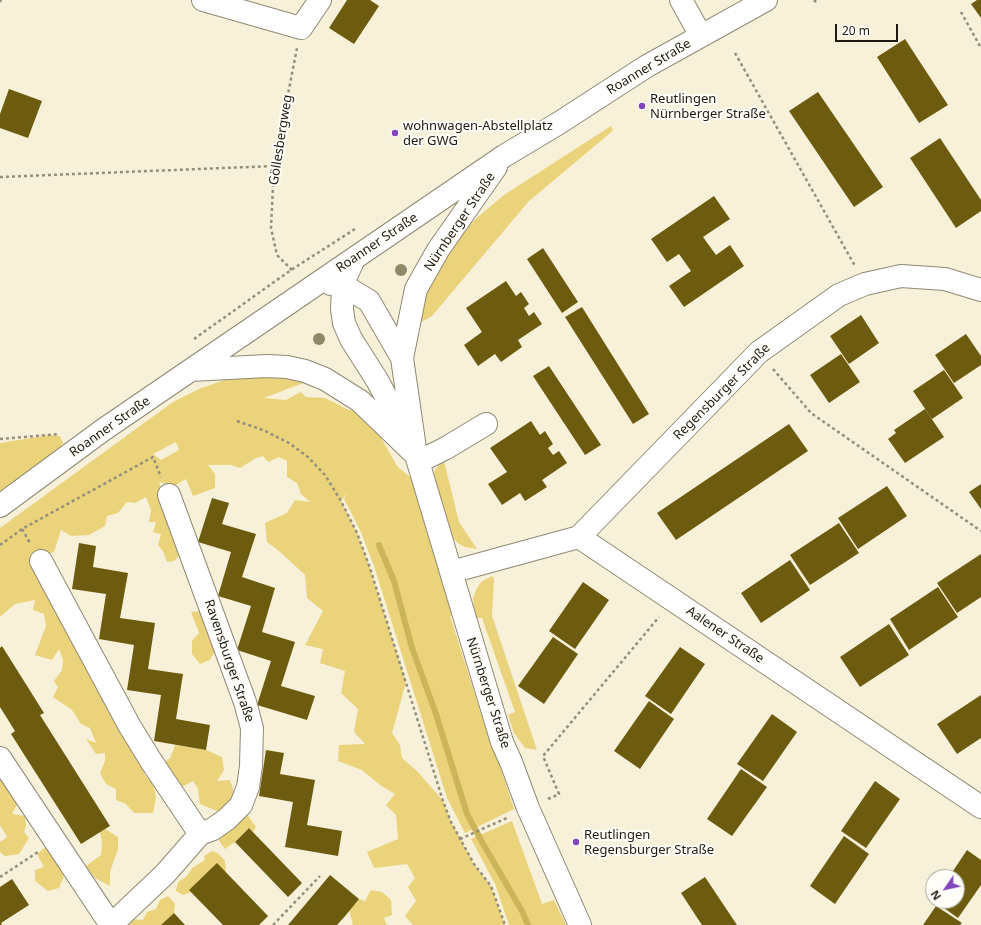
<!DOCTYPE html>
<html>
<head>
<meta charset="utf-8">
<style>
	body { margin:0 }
	#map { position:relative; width:981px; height:925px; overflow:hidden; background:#f7f1d9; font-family:"Noto Sans",sans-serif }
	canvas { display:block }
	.north { position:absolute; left:925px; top:869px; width:40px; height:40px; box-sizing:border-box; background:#fffef9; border:1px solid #a5a39d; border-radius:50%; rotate:236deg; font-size:11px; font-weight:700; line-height:16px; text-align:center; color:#1d1b13 }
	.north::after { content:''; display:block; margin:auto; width:14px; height:18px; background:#8345bb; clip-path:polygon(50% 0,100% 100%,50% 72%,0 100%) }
	.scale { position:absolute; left:835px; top:24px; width:63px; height:18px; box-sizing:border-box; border:2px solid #1d1b13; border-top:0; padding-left:5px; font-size:12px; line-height:14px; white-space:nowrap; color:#1d1b13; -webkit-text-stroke:3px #fffef9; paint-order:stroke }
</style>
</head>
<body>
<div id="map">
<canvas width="981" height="925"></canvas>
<div class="north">N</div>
<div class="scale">20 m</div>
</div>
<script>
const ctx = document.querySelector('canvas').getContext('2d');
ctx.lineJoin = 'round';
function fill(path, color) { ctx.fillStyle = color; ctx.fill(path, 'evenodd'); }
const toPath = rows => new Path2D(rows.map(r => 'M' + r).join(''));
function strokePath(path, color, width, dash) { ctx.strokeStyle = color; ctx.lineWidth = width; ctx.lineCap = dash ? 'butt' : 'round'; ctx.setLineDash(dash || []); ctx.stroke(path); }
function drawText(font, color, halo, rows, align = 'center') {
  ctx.font = font + ' "Noto Sans",sans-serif'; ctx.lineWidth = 4; ctx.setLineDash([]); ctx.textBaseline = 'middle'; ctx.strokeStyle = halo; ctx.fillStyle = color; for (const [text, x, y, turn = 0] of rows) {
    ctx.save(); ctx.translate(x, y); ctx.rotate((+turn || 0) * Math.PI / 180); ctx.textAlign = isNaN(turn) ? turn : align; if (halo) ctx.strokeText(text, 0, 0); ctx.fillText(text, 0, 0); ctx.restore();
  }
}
fill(toPath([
	[611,126,613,130,609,134,529,201,432,316,416,325,418,311,433,274,461,233,480,215,504,195],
	[266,374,306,382,264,398,286,400,301,392,306,397,325,398,349,410,357,411,375,427,397,466,412,479,455,614,450,616,484,723,489,722,496,742,499,764,514,809,465,833,447,798,374,566,360,530,344,499,348,492,341,501,357,533,370,568,406,682,392,733,400,745,402,758,418,772,443,801,451,822,474,864,491,886,505,925,413,925,405,916,416,901,408,887,415,878,407,864,374,868,367,852,398,839,396,815,386,805,395,794,380,785,362,770,338,761,339,745,365,744,354,732,358,709,341,693,345,671,320,663,323,649,305,645,323,611,307,598,305,575,279,551,267,542,265,523,287,513,295,500,310,502,301,494,297,483,287,477,287,461,279,457,268,462,263,456,256,458,240,468,231,465,208,465,215,474,215,488,193,496,186,479,174,486,159,482,183,552,174,561,167,562,163,551,158,545,161,534,153,532,156,522,149,522,151,510,146,497,135,503,127,502,118,513,107,516,105,526,89,535,71,536,61,530,54,552,29,559,151,761,144,774,153,784,156,798,153,813,134,813,126,804,116,800,116,789,106,784,100,773,105,761,105,753,96,754,86,739,96,743,90,728,81,724,72,710,53,697,58,687,54,681,62,670,63,660,59,649,52,660,35,655,46,626,44,614,33,610,35,600,15,604,1,616,0,616,0,528,173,402,201,388,231,378],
	[176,442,179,450,161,460,153,454],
	[50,435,60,436,63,443,59,449,0,492,0,443],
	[444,461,459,522,477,549,465,547,459,544,452,537,448,527,433,478,435,470,438,466],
	[492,576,494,579,492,616,537,750,525,748,514,733,508,715,515,712,482,618,475,618,473,598,476,590,481,582],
	[203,611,216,649,210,660,200,664,192,654,192,641,199,633,191,612],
	[175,745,206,750,222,757,224,770,217,781,230,780,234,792,234,804,224,814,200,804,198,789,193,781,180,788,156,769,170,758],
	[0,779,9,787,18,803,12,814,25,816,26,826,24,832,29,838,19,854,5,856,0,852,0,842,7,837,0,825],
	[246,813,256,827,253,832,249,828,235,842,225,849,217,838],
	[512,821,542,904,554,900,566,925,509,925,495,884,471,839],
	[105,829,118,837,118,849,110,872,110,886,95,878,86,866,101,855,102,842,100,832],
	[46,847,58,864,64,876,59,888,48,891,35,881,35,870,44,867,37,854],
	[212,851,218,853,225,861,226,873,192,892,183,895,176,891,178,882,187,876,192,868,205,860,204,856],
	[371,890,382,892,391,900,392,915,384,918,387,925,353,925,349,910,359,899,365,901],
	[168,896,175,904,174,913,161,925,123,925,132,919,143,920,147,912,156,909,160,900]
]), '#ead37b');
strokePath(toPath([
	[379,545,394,581,412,648,435,711,467,814,482,842,522,911,528,925]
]), '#ccb458', 6);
fill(toPath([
	[347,0,370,0,379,6,354,44,329,28],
	[977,0,981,0,981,18,971,4],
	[905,39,948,105,919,123,877,57],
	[9,89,42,101,28,138,0,128,0,114],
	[818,92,883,187,854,207,789,111],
	[940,138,981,200,981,211,956,228,910,158],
	[714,196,730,219,703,237,716,255,730,245,744,266,684,307,669,286,691,271,679,254,667,262,651,239],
	[543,248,578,302,562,313,527,259],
	[506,281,516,296,521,292,529,304,524,308,529,316,534,312,542,324,518,340,522,347,501,362,495,354,478,366,464,345,482,332,466,308],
	[582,307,649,414,633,424,565,317],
	[861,315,879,343,849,364,830,336],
	[966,334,981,356,981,365,954,383,935,355],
	[841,354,860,382,829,403,810,375],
	[549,366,601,445,585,455,533,376],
	[944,370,963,398,932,419,913,391],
	[925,409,944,437,905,463,888,439,896,433,894,430],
	[531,421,540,435,545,431,553,444,548,448,553,455,559,451,567,463,542,480,547,487,525,501,520,493,502,505,488,484,507,472,490,448],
	[789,424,808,451,676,540,657,513],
	[981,484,981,509,969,492],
	[887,486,907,516,858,549,838,518],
	[212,498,229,503,222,524,256,534,242,577,275,588,262,632,295,642,281,686,315,696,307,720,257,705,271,661,237,650,251,606,218,596,231,552,198,542],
	[839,523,859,553,810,585,790,555],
	[79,543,96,546,93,567,128,573,120,618,155,623,148,669,183,674,176,719,210,725,206,750,154,741,161,695,127,690,134,645,99,639,106,594,72,589],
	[981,554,981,597,957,613,937,583],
	[790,560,810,590,761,623,741,593],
	[583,582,609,600,575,649,549,631],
	[938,587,958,617,909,650,890,619],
	[889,624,909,655,860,687,840,657],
	[553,637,578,654,544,704,518,686],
	[2,646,44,713,40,715,110,826,81,844,11,734,15,731,0,707,0,648],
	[680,647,705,664,671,714,645,696],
	[981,695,981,738,957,754,937,724],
	[649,701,674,719,640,769,614,751],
	[772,714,797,732,763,781,737,764],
	[266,750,284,753,280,774,315,780,307,825,342,831,338,856,285,847,293,802,259,796],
	[741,769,767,787,732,836,707,819],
	[875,781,900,799,866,848,841,831],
	[249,828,302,883,288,897,235,842],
	[844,836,869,854,835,904,810,886],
	[967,850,981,860,981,885,958,918,934,901,957,901,957,877,949,877],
	[217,863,268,916,259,925,223,925,189,890],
	[330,875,359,899,346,915,337,925,288,925],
	[705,877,737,925,702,925,696,916,681,893],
	[12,879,29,905,1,923,2,925,0,925,0,887],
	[936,906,962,923,960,925,923,925],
	[174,913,185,925,161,925]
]), '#6d5c0f');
const minor = toPath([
	[203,0,301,28,320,0],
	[681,0,701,36],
	[496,167,438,250,416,289,402,358,416,455,502,742,511,762,528,808,580,925],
	[354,259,347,274,343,287,342,309,344,323,351,339,377,380,407,436],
	[331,284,335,284,351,290,369,301,402,358],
	[191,370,267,366,287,367,305,371,325,379,360,401,416,455],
	[418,462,446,448,486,424],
	[0,506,103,430,504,156,559,123,647,66,766,0],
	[579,537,759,352,839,295,865,284,901,276,945,279,981,290],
	[41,561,129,725,151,761,200,834],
	[451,572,579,537,981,807],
	[0,758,111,925],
	[111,925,165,874,200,834,213,829,227,819,241,805,248,787,251,766,252,728,245,702,169,495]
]);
strokePath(minor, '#8f8974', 24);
strokePath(toPath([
	[814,0,818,4],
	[0,2,1,0],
	[961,12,981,48],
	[735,53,855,266],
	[0,177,274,166],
	[292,270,277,255,271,228,274,166,297,48],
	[194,339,291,270,355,229],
	[773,369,811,413,981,531],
	[237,421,263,430,289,443,308,457,325,475,341,501,357,533,370,568,443,801,451,822,474,864,491,886,505,925],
	[0,439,59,434],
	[22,529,30,543],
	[0,545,22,529,153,457,161,477],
	[548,799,559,794,543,756,659,617],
	[460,839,509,817],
	[0,877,38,852],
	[273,925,320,876]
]), '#938f7e', 2.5, [3, 3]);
strokePath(minor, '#fff', 22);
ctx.fillStyle = '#908867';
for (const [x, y] of [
	[401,270],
	[319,339]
]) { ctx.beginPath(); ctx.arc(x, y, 6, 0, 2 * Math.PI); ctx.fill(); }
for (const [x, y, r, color] of [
	[642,106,4,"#8345bb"],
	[395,133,4,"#8345bb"],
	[576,842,4,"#8345bb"]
]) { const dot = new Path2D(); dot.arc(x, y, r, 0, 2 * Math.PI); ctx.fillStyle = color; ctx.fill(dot); strokePath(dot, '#fffef9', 1.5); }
drawText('13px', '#1d1b13', '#fffef9', [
	["Roanner Straße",649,67,-31],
	["Göllesbergweg",281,140,-81],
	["Nürnberger Straße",460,222,-56],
	["Roanner Straße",377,243,-34],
	["Regensburger Straße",722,392,-45],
	["Roanner Straße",110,427,-35],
	["Aalener Straße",725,635,34],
	["Ravensburger Straße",229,661,71],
	["Nürnberger Straße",488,693,72]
]);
drawText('13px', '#1d1b13', '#fffef9', [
	["Reutlingen",650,99],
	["Nürnberger Straße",650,114],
	["wohnwagen-Abstellplatz",403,126],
	["der GWG",403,141],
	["Reutlingen",584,835],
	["Regensburger Straße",584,850]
], 'left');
</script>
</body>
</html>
